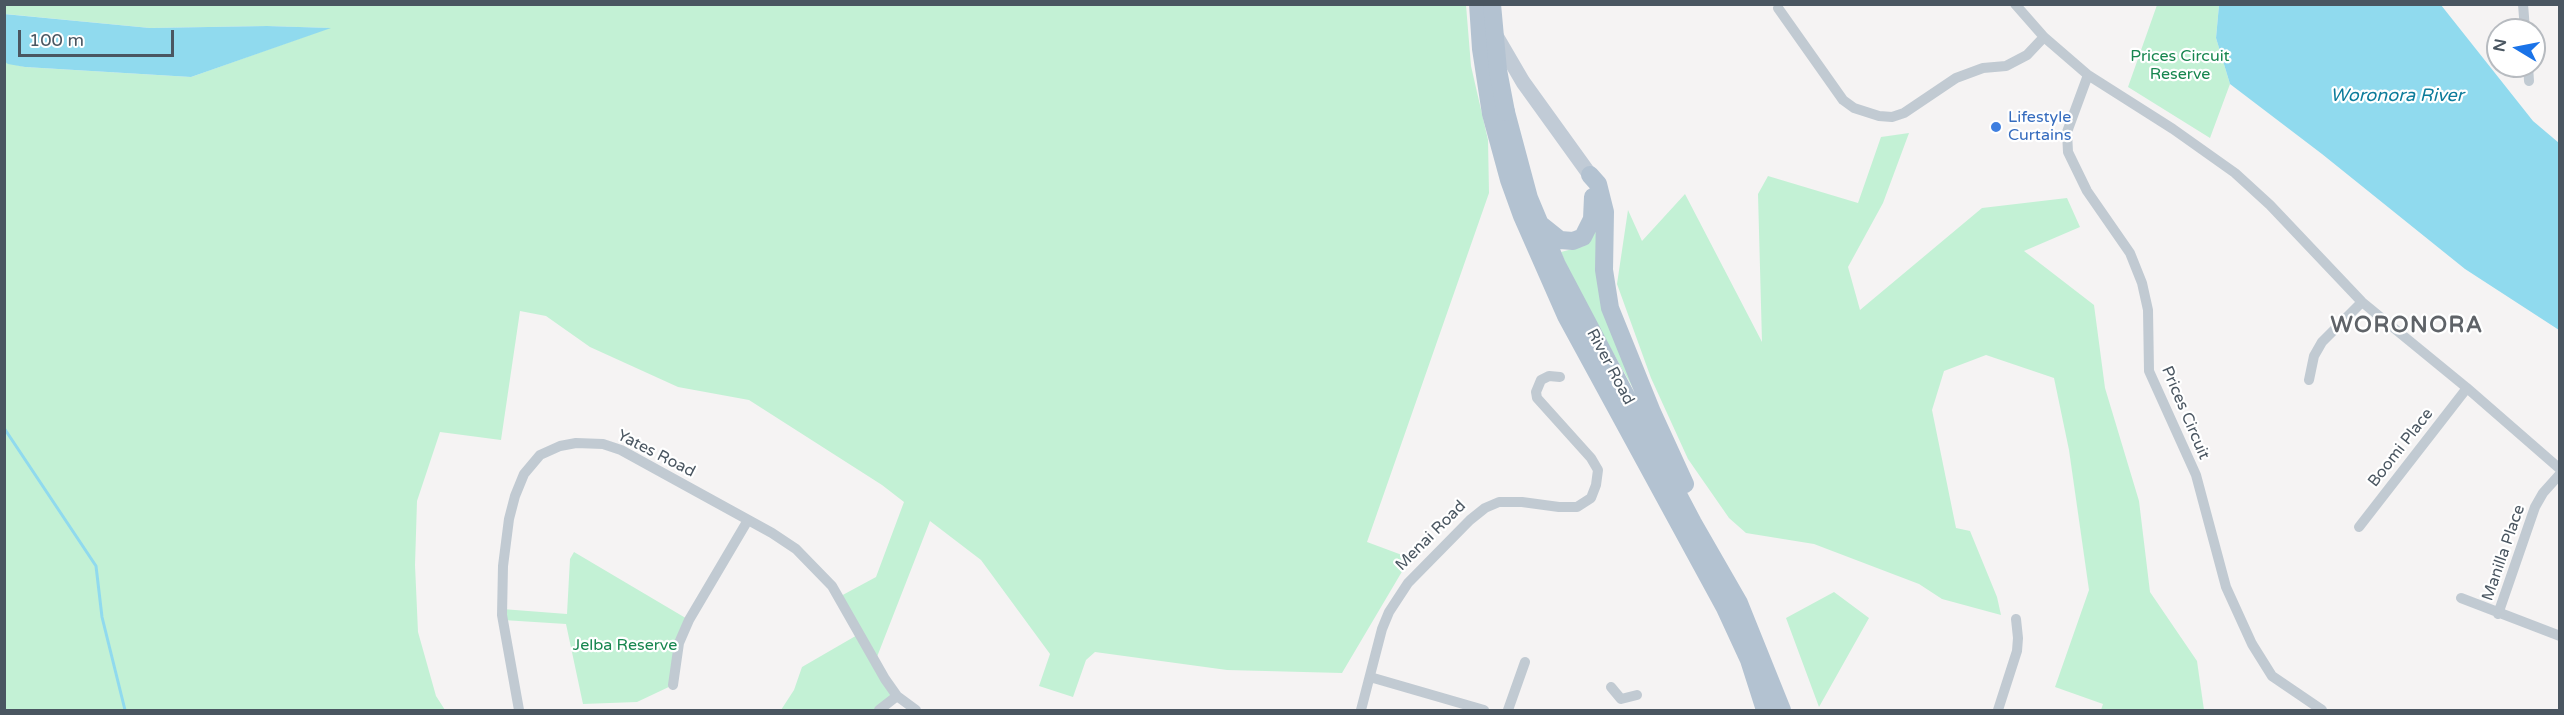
<!DOCTYPE html>
<html>
<head>
<meta charset="utf-8">
<style>
	body { margin:0 }
	#map { position:relative; width:2564px; height:715px; overflow:hidden; background:#f5f3f3; font-family:"Varela Round",sans-serif }
	canvas { display:block }
	.frame { position:absolute; inset:0; border:6px solid #4a5661; pointer-events:none }
	.north { position:absolute; left:2486px; top:18px; width:60px; height:60px; box-sizing:border-box; background:#fff; border:2px solid #b7bbc0; border-radius:50%; rotate:280deg; font-size:16px; font-weight:700; line-height:24px; text-align:center; color:#4a5661 }
	.north::after { content:''; display:block; margin:auto; width:21px; height:27px; background:#1a73e8; clip-path:polygon(50% 0,100% 100%,50% 72%,0 100%) }
	.scale { position:absolute; left:18px; top:30px; width:156px; height:27px; box-sizing:border-box; border:3px solid #4a5661; border-top:0; padding-left:8px; font-size:18px; line-height:21px; white-space:nowrap; color:#4a5661; -webkit-text-stroke:4px #fff; paint-order:stroke }
</style>
</head>
<body>
<div id="map">
<canvas width="2564" height="715"></canvas>
<div class="frame"></div>
<div class="north">N</div>
<div class="scale">100 m</div>
</div>
<script>
const ctx = document.querySelector('canvas').getContext('2d');
ctx.lineJoin = 'round';
function fill(path, color) { ctx.fillStyle = color; ctx.fill(path, 'evenodd'); }
const toPath = rows => new Path2D(rows.map(r => 'M' + r).join(''));
function strokePath(path, color, width, dash) { ctx.strokeStyle = color; ctx.lineWidth = width; ctx.lineCap = dash ? 'butt' : 'round'; ctx.setLineDash(dash || []); ctx.stroke(path); }
function drawText(font, color, halo, rows, align = 'center') {
  ctx.font = font + ' "Varela Round",sans-serif'; ctx.lineWidth = 4.5; ctx.setLineDash([]); ctx.textBaseline = 'middle'; ctx.strokeStyle = halo; ctx.fillStyle = color; for (const [text, x, y, turn = 0] of rows) {
    ctx.save(); ctx.translate(x, y); ctx.rotate((+turn || 0) * Math.PI / 180); ctx.textAlign = isNaN(turn) ? turn : align; if (halo) ctx.strokeText(text, 0, 0); ctx.fillText(text, 0, 0); ctx.restore();
  }
}
fill(toPath([
	[5,4,1466,5,1471,66,1488,140,1489,193,1367,542,1410,558,1342,673,1227,670,1095,652,1086,660,1073,697,1039,686,1050,654,981,560,930,521,875,662,897,696,879,710,781,710,794,690,802,667,859,634,839,597,876,577,904,502,882,485,749,400,678,387,590,347,546,316,520,311,501,440,440,432,417,501,415,565,418,632,436,696,445,710,5,710,4,62,25,67,191,77,329,28,267,26,150,28,5,14],
	[2157,5,2219,5,2216,38,2230,84,2210,138,2128,87],
	[1909,133,1883,203,1848,267,1860,310,1982,208,2067,198,2080,227,2024,251,2094,305,2105,388,2139,501,2150,592,2197,661,2204,710,2101,710,2103,704,2055,687,2089,590,2069,450,2054,378,1986,355,1944,371,1932,410,1956,528,1970,531,1997,597,2001,615,1942,599,1919,584,1814,544,1746,533,1729,518,1688,459,1651,378,1617,284,1628,210,1642,241,1685,194,1762,342,1758,194,1768,176,1858,203,1881,137],
	[1598,227,1634,390,1572,279,1561,252,1584,246],
	[574,552,689,620,673,685,637,702,583,704,566,624,503,620,502,609,567,614,570,559],
	[1834,592,1869,618,1819,707,1786,618]
]), '#c3f1d5');
fill(toPath([
	[2219,5,2441,5,2533,121,2559,143,2559,330,2465,269,2322,154,2230,84,2216,38],
	[4,14,150,28,267,26,331,28,191,77,25,67,8,64,5,62]
]), '#90daee');
strokePath(toPath([
	[4,428,96,566,102,617,125,710]
]), '#90daee', 3);
strokePath(toPath([
	[2015,4,2044,37,2088,75,2173,129,2235,173,2270,205,2362,302,2467,388,2560,469],
	[2523,4,2525,30],
	[1778,8,1843,100,1854,108,1879,116,1892,117,1904,113,1956,78,1983,68,2006,66,2027,55,2044,37],
	[2528,66,2529,81],
	[2088,75,2067,132,2068,152,2087,191,2130,253,2142,283,2148,310,2149,371,2196,475,2226,587,2252,644,2272,676,2322,710],
	[2309,380,2314,356,2322,342,2362,302],
	[2359,527,2467,388],
	[2461,598,2560,636],
	[2498,614,2535,507,2543,493,2560,474],
	[1370,677,1484,710],
	[673,685,679,643,689,620,748,520],
	[1611,687,1621,699,1637,695],
	[519,710,502,615,503,566,509,519,515,496,524,474,540,455,560,446,576,443,603,444,621,450,772,533,796,549,832,586,885,679,897,696,916,710],
	[879,710,897,696],
	[1361,710,1382,629,1389,612,1408,583,1470,520,1485,508,1499,502,1522,502,1559,507,1577,507,1591,498,1596,485,1598,470,1591,458,1537,398,1536,392,1541,380,1549,376,1560,377],
	[1508,710,1525,662],
	[1998,710,2017,651,2018,638,2016,619]
]), '#c1cad2', 10);
strokePath(toPath([
	[1495,34,1523,82,1590,175]
]), '#c1cbd6', 15);
strokePath(toPath([
	[1478,4,1481,49,1491,114,1509,180,1522,216,1566,316,1725,608,1749,660,1765,710],
	[1506,112,1529,198,1557,265,1693,523,1739,603,1782,710],
	[1590,175,1598,184,1605,212,1604,270,1610,308,1652,412,1685,484],
	[1540,224,1560,240,1573,241,1583,237,1592,219,1593,197]
]), '#b3c2d1', 18);
strokePath(toPath([
	[1492,4,1498,70,1506,112]
]), '#b3c2d1', 18);
for (const [x, y, r, color] of [
	[1996,127,6,"#3f7fe0"]
]) { const dot = new Path2D(); dot.arc(x, y, r, 0, 2 * Math.PI); ctx.fillStyle = color; ctx.fill(dot); strokePath(dot, '#fff', 2); }
drawText('16px', '#17864f', '#fff', [
	["Prices Circuit",2180,57],
	["Reserve",2180,75],
	["Jelba Reserve",625,646]
]);
drawText('16px', '#366cbe', '#fff', [
	["Lifestyle",2008,118],
	["Curtains",2008,136]
], 'left');
drawText('16px', '#4a5661', '#fff', [
	["River Road",1610,367,62],
	["Prices Circuit",2185,413,67],
	["Boomi Place",2401,448,-52],
	["Yates Road",656,454,27],
	["Menai Road",1431,536,-45],
	["Manilla Place",2504,553,-71]
]);
drawText('italic 18px', '#0c7c9b', '#fff', [
	["Woronora River",2397,96]
]);
ctx.letterSpacing = '1.5px';
drawText('bold 22px', '#5f6368', '#fff', [
	["WORONORA",2407,326]
]);
ctx.letterSpacing = '0px';
</script>
</body>
</html>
